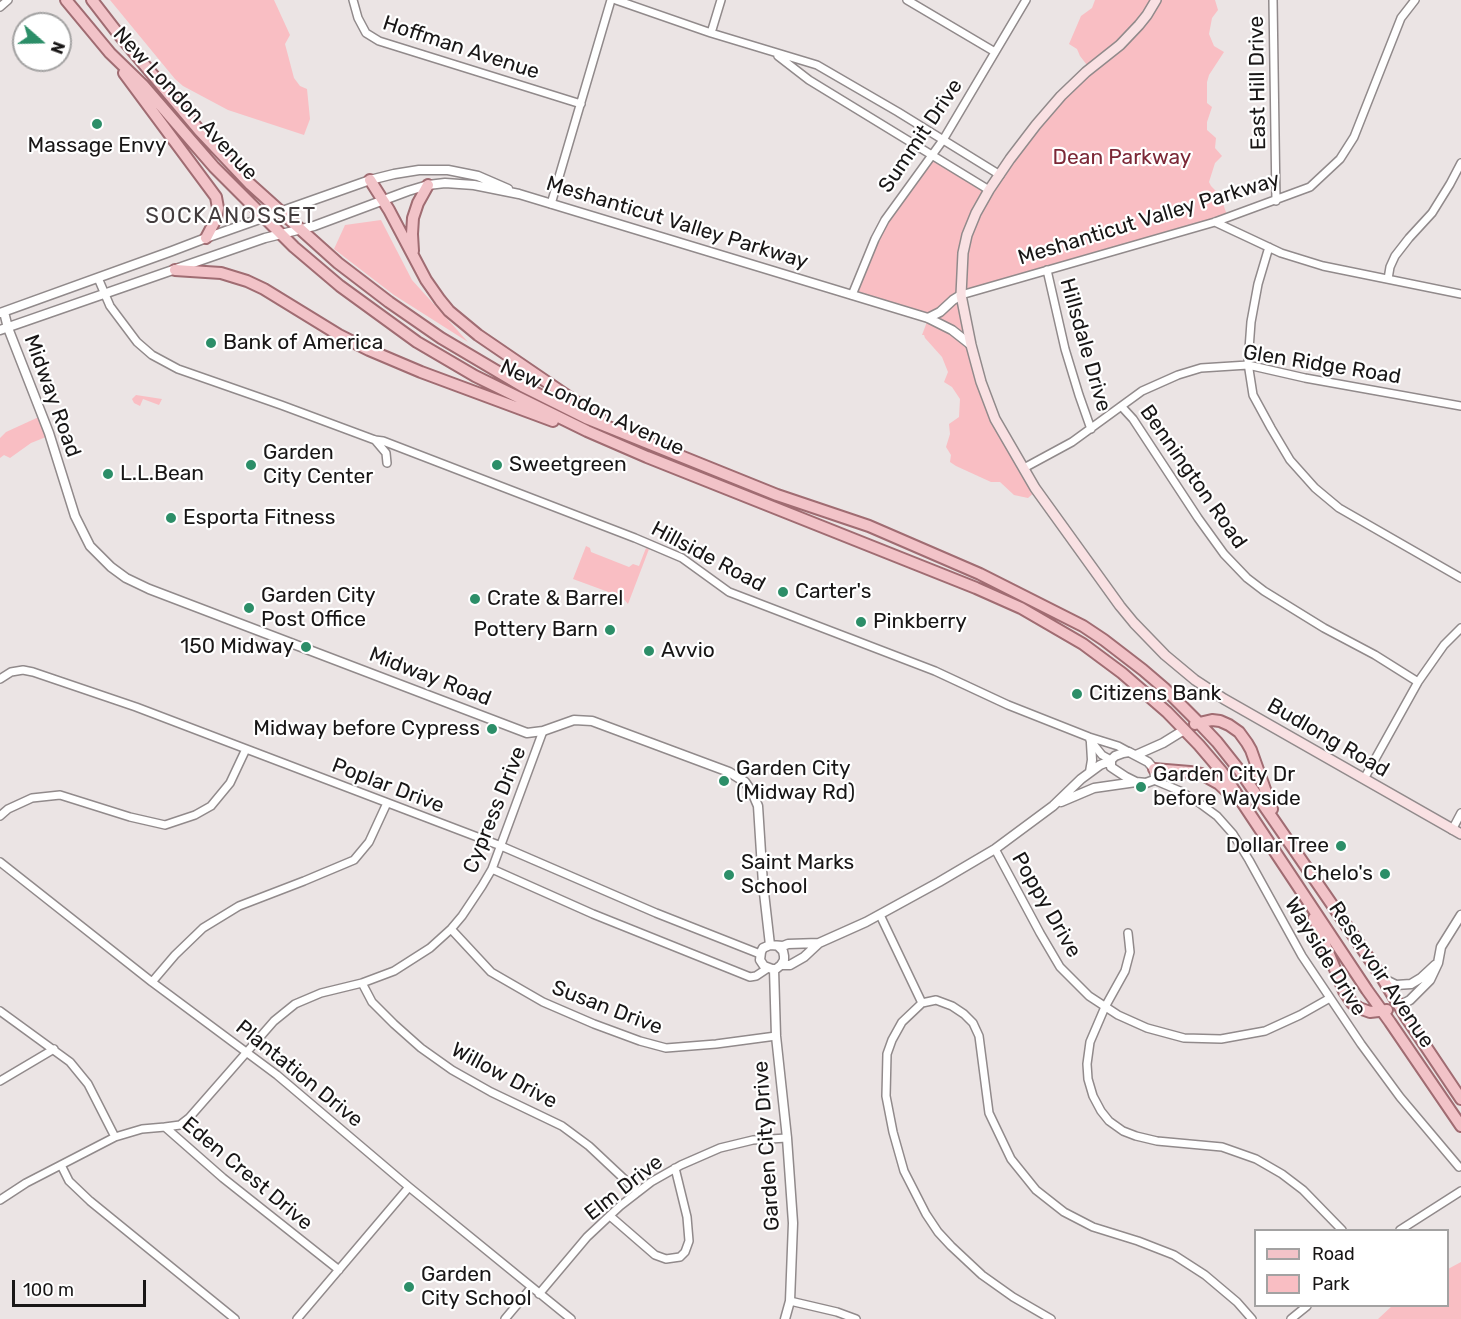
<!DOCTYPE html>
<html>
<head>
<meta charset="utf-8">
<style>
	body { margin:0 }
	#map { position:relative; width:1461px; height:1319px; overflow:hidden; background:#ebe4e4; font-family:Rubik,sans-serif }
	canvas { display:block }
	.legend { position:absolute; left:1254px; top:1229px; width:195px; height:78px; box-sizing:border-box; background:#fff; border:2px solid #a3a2a2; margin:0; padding:8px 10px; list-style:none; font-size:18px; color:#181616 }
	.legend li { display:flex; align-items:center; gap:12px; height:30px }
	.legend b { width:30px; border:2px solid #a3a2a2 }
	.north { position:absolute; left:12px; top:12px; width:60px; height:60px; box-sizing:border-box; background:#fff; border:2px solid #a3a2a2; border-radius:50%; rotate:110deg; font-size:16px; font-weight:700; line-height:24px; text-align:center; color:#181616 }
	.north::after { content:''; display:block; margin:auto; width:21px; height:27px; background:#2c8e68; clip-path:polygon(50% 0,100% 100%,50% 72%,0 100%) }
	.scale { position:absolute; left:12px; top:1280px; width:134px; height:27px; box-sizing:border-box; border:3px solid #181616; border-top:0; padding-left:8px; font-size:18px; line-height:21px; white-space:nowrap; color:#181616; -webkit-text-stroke:4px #fff; paint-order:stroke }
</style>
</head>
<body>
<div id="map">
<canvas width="1461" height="1319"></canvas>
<ul class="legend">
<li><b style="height:8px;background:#f2c3c8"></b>Road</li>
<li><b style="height:16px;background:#f9bec3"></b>Park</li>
</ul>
<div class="north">N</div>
<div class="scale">100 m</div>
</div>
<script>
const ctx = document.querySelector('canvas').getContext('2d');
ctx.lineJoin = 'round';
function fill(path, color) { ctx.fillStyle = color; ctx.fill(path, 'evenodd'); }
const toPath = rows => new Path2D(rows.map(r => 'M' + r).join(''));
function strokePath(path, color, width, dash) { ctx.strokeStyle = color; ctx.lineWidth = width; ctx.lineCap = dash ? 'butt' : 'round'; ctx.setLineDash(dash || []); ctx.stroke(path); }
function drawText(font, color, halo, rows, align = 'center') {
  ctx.font = font + ' Rubik,sans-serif'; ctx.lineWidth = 4.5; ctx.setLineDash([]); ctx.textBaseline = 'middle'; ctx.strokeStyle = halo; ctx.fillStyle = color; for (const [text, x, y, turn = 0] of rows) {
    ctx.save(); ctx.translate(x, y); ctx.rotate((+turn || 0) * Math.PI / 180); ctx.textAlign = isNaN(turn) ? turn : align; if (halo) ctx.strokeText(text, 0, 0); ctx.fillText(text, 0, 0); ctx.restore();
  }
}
fill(toPath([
	[110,0,274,0,290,35,285,44,294,78,300,86,307,89,310,119,304,135,228,110,183,86,175,79],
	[1095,0,1215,0,1218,10,1212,18,1209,34,1214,46,1224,52,1209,75,1207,82,1207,103,1212,107,1207,122,1207,130,1216,138,1215,148,1222,156,1215,163,1209,182,1211,186,1220,195,1228,218,962,295,982,385,1036,491,1028,498,1014,495,1000,482,991,482,956,466,950,462,951,455,946,447,950,434,949,424,959,417,960,399,952,387,944,382,948,372,942,357,925,338,924,335,922,335,928,319,854,294,878,234,931,158,987,188,1020,148,1090,69,1080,56,1077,49,1069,44,1081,16,1092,8],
	[381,220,412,280,468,342,394,295,334,249,345,225],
	[136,395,162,399,159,405,143,399,140,406,134,403,132,399],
	[41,416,46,437,31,443,10,458,4,455,0,458,0,438,6,432],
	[586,546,590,548,591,552,629,567,633,564,639,566,646,548,649,549,628,604,622,597,573,579],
	[1461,1262,1461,1319,1378,1319,1392,1306,1448,1306,1448,1269]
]), '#f9bec3');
const minor = toPath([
	[353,0,358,18,366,33,379,41,581,104],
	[616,0,711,33,817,65,898,112,1000,175],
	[907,0,995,52],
	[1273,0,1276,201],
	[0,7,8,0],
	[711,33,721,0],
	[778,56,809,80,989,190],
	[551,204,611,0],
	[1215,222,1281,253,1323,266,1461,294],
	[1269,247,1258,284,1251,322,1248,363,1253,395,1271,428,1290,460,1315,488,1339,508,1461,578],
	[1047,270,1065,349,1079,395,1091,429],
	[98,278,110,306,137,342,152,355,178,369,281,405,375,440,383,441,635,538,682,558,729,592,935,671,1008,705,1089,737,1118,746,1129,752],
	[1388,279,1390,267,1395,256,1409,238,1432,213,1450,184,1461,163],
	[852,295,875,239,885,220,943,140,1026,0],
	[961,295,1215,222,1310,187,1340,159,1354,137,1401,18,1415,0],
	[1122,407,1133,419,1198,518,1224,554,1247,578,1264,591,1324,628,1375,655,1418,682],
	[375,440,386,453,387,463],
	[1024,468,1072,442,1142,391,1178,375,1201,368,1248,365,1305,378,1461,406],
	[0,679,11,672,23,670,33,672,136,707,501,846,656,913,760,954],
	[1090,740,1102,755,1111,760],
	[1364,779,1418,682,1444,645,1461,628],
	[1154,780,1180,791,1198,802,1217,816,1233,834,1249,860,1302,956,1361,1044,1400,1097,1459,1167],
	[0,816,8,809,32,798,60,795,130,817,165,825,195,815,211,806,230,783,246,749],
	[1452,830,1461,813],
	[995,849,1040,933,1060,967,1089,996,1118,1015,1147,1028,1184,1038,1221,1039,1265,1031,1300,1015,1330,998],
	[0,862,152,982,277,1075,409,1187,571,1319],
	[492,869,593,914,750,977,756,976,768,968],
	[880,915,922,1003,902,1022,892,1040,887,1054,886,1096,893,1132,904,1171,926,1214,938,1232,951,1246,982,1275,1013,1297,1051,1319],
	[451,929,491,972,543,1002,594,1024,640,1041,666,1048,716,1044,776,1036],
	[1128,933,1130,952,1125,971,1105,1007,1090,1042,1087,1064,1088,1079,1093,1096,1101,1111,1109,1121,1123,1131,1136,1136,1157,1141,1222,1147,1256,1159,1282,1174,1303,1190,1342,1230],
	[152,982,175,955,203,928,239,906,304,881,354,860,369,842,387,803],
	[362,983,372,1002,394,1024,421,1048,452,1070,491,1092,562,1126,589,1146,638,1192],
	[922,1003,936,1000,952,1006,964,1014,973,1023,979,1036,989,1113,1011,1159,1036,1190,1064,1212,1093,1227,1138,1241,1174,1255,1205,1275,1237,1302,1252,1319],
	[0,1011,70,1062,88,1084,115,1137],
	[0,1081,54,1049],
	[165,1127,180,1125,189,1118,274,1021,295,1004,321,993,362,983,394,971,430,948,451,929,462,916,482,886,492,869,543,731],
	[61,1165,69,1181,90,1201,235,1319],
	[0,1200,26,1183,115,1137,142,1129,165,1127,223,1178,339,1270],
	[610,1216,655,1255,666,1259,680,1257,685,1252,689,1241,687,1217,675,1168],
	[1400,1230,1461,1191],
	[539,1294,587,1237,620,1206,651,1182,681,1165,720,1148,753,1140,787,1138],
	[790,1301,837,1312,856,1319],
	[297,1319,409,1187],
	[505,1319,531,1288],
	[1291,1319,1307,1306]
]);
const tertiary = toPath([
	[4,312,8,328,49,433,75,516,90,546,111,567,126,578,149,589,527,733,543,731,574,720,592,721,729,772,745,782,752,792,758,806,763,884,770,945],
	[0,313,172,251,206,238,370,180,394,174,419,170,448,170,478,176,508,189],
	[928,318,940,312,953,300,961,295],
	[0,330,265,238,314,226,408,191,428,185,445,183,474,185,519,194,928,318,952,330,971,345],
	[1136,755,1163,743,1184,730],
	[1090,772,1092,760,1091,743],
	[1061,802,1094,788,1136,782,1146,783,1154,780,1155,777,1154,769,1148,762,1129,752,1123,753,1115,756,1111,760,1111,767,1126,777,1136,782],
	[819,943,788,944,783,946,770,945,763,948,761,952,760,960,764,966,772,969,776,969,781,965,790,965,804,957,819,943,866,922,939,882,995,849,1053,806,1081,779,1100,765,1105,763,1111,763],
	[778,946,783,951,784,956,784,960,781,965],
	[774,969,776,1036,787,1138,793,1223,790,1301,785,1319],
	[1384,979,1396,985,1411,984,1421,978,1435,965],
	[1399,1006,1410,1000,1430,980,1438,963,1441,947,1461,915]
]);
const secondary = toPath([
	[1156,0,1147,15,1139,25,1120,45,1086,72,1061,96,1036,125,1010,159,989,190,976,213,967,235,963,253,961,295,971,345,981,382,995,419,1035,488,1120,606,1134,623,1165,655,1195,680,1224,699,1461,834]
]);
const primary = toPath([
	[66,0,110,53,143,85,214,167,294,247,340,286,417,342,475,376,587,431,647,457,976,588,1021,608,1083,644,1122,673,1167,712,1199,745,1222,772,1367,990,1390,1022,1461,1126],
	[92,0,116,31,199,130,250,184,338,263,389,302,441,338,522,386,586,418,777,495,869,526,980,574,1083,626,1104,640,1143,670,1164,688,1199,723,1217,742,1240,771,1344,922,1381,976,1406,1017,1461,1099],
	[124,73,216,197,218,208,216,219,206,238],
	[370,180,389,210,426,280,440,300,449,311,478,335,601,419],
	[413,251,412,234,413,218,418,203,428,185],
	[175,270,221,273,247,281,264,289,339,335,369,350,421,372,553,421],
	[1195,724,1212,720,1220,721,1229,725,1239,732,1247,743,1251,750,1272,809],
	[1154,769,1190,772,1201,774,1219,784,1235,799],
	[1314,918,1335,969,1344,991,1352,1003,1359,1008,1370,1012,1387,1010]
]);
strokePath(minor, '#918a8b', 10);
strokePath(tertiary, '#918a8b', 11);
strokePath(secondary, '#918a8b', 12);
strokePath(primary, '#a06c72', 14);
strokePath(minor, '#fff', 7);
strokePath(tertiary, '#fff', 8);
strokePath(secondary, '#f9e1e3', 9);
strokePath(primary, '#f2c3c8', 10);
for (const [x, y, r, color] of [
	[97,124,6,"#2c8e68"],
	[211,343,6,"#2c8e68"],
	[251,465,6,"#2c8e68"],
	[497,465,6,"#2c8e68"],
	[108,474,6,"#2c8e68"],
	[171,518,6,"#2c8e68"],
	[783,592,6,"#2c8e68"],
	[475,599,6,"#2c8e68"],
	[249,608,6,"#2c8e68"],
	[861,622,6,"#2c8e68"],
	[610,630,6,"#2c8e68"],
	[306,647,6,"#2c8e68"],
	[649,651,6,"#2c8e68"],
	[1077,694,6,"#2c8e68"],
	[492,729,6,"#2c8e68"],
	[724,781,6,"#2c8e68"],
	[1141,787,6,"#2c8e68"],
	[1341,846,6,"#2c8e68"],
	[1385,874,6,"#2c8e68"],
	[729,875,6,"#2c8e68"],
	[409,1287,6,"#2c8e68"]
]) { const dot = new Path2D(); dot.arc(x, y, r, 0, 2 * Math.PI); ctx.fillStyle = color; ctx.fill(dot); strokePath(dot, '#fff', 2); }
drawText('21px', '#181616', '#fff', [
	["Hoffman Avenue",461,48,18],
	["East Hill Drive",1258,83,-91],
	["New London Avenue",185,104,47],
	["Summit Drive",921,136,-56],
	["Meshanticut Valley Parkway",1149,219,-17],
	["Meshanticut Valley Parkway",677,223,17],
	["Hillsdale Drive",1085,345,74],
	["Glen Ridge Road",1322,365,9],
	["Midway Road",52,396,70],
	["New London Avenue",592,408,25],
	["Bennington Road",1193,477,55],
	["Hillside Road",708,557,28],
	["Midway Road",430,677,21],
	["Budlong Road",1328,738,30],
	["Poplar Drive",388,786,21],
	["Cypress Drive",495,810,-68],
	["Poppy Drive",1046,905,60],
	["Wayside Drive",1325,957,58],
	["Reservoir Avenue",1381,975,56],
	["Susan Drive",607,1008,21],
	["Plantation Drive",299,1074,39],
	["Willow Drive",504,1076,28],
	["Garden City Drive",767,1146,-94],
	["Eden Crest Drive",247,1174,40],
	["Elm Drive",624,1188,-38]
]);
drawText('21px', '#181616', '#fff', [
	["Massage Envy",97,146,"center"],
	["Bank of America",223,343],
	["Garden",263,453],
	["City Center",263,477],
	["Sweetgreen",509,465],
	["L.L.Bean",120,474],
	["Esporta Fitness",183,518],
	["Carter's",795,592],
	["Garden City",261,596],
	["Post Office",261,620],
	["Crate & Barrel",487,599],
	["Pinkberry",873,622],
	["Pottery Barn",598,630,"right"],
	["150 Midway",294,647,"right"],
	["Avvio",661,651],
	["Citizens Bank",1089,694],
	["Midway before Cypress",480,729,"right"],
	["Garden City",736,769],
	["(Midway Rd)",736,793],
	["Garden City Dr",1153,775],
	["before Wayside",1153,799],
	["Dollar Tree",1329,846,"right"],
	["Saint Marks",741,863],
	["School",741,887],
	["Chelo's",1373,874,"right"],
	["Garden",421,1275],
	["City School",421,1299]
], 'left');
drawText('21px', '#7c2837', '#fff', [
	["Dean Parkway",1122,158]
]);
ctx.letterSpacing = '1.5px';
drawText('22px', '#433d3e', '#fff', [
	["SOCKANOSSET",231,217]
]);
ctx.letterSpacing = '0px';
</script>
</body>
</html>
